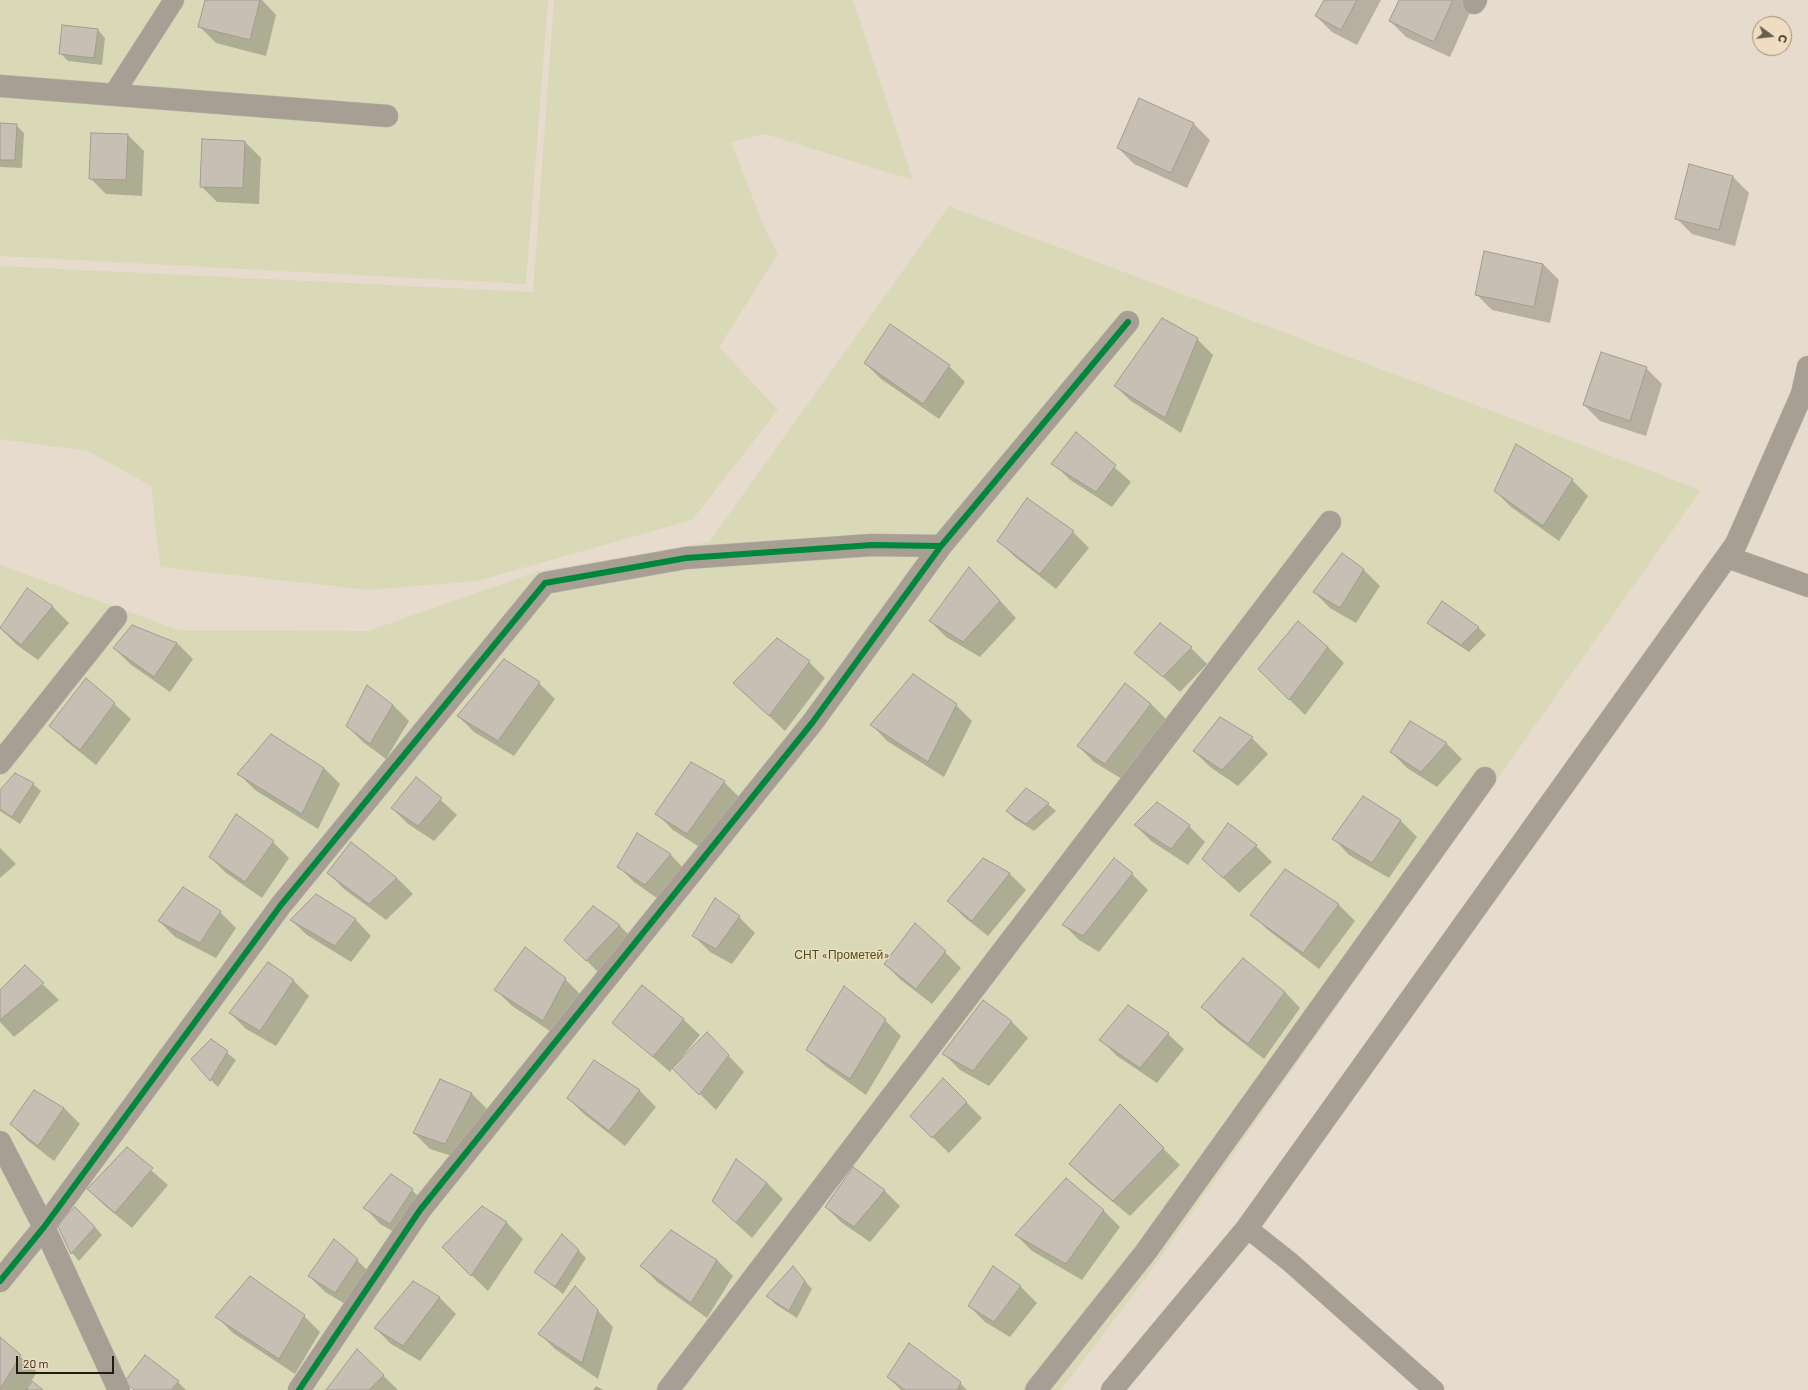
<!DOCTYPE html>
<html>
<head>
<meta charset="utf-8">
<style>
	body { margin:0 }
	#map { position:relative; width:1808px; height:1390px; overflow:hidden; background:#e6dbcc; font-family:Barlow,sans-serif }
	canvas { display:block }
	.north { position:absolute; left:1752px; top:16px; width:40px; height:40px; box-sizing:border-box; background:#f0ddc1; border:1px solid #9e8f7b; border-radius:50%; rotate:105deg; font-size:11px; font-weight:700; line-height:16px; text-align:center; color:#221b11 }
	.north::after { content:''; display:block; margin:auto; width:14px; height:18px; background:#675e52; clip-path:polygon(50% 0,100% 100%,50% 72%,0 100%) }
	.scale { position:absolute; left:16px; top:1356px; width:98px; height:18px; box-sizing:border-box; border:2px solid #221b11; border-top:0; padding-left:5px; font-size:12px; line-height:14px; white-space:nowrap; color:#221b11; -webkit-text-stroke:3px #f0ddc1; paint-order:stroke }
</style>
</head>
<body>
<div id="map">
<canvas width="1808" height="1390"></canvas>
<div class="north">С</div>
<div class="scale">20 m</div>
</div>
<script>
const ctx = document.querySelector('canvas').getContext('2d');
ctx.lineJoin = 'round';
function fill(path, color) { ctx.fillStyle = color; ctx.fill(path, 'evenodd'); }
const toPath = rows => new Path2D(rows.map(r => 'M' + r).join(''));
function strokePath(path, color, width, dash) { ctx.strokeStyle = color; ctx.lineWidth = width; ctx.lineCap = dash ? 'butt' : 'round'; ctx.setLineDash(dash || []); ctx.stroke(path); }
function drawText(font, color, halo, rows, align = 'center') {
  ctx.font = font + ' Barlow,sans-serif'; ctx.lineWidth = 3; ctx.setLineDash([]); ctx.textBaseline = 'middle'; ctx.strokeStyle = halo; ctx.fillStyle = color; for (const [text, x, y, turn = 0] of rows) {
    ctx.save(); ctx.translate(x, y); ctx.rotate((+turn || 0) * Math.PI / 180); ctx.textAlign = isNaN(turn) ? turn : align; if (halo) ctx.strokeText(text, 0, 0); ctx.fillText(text, 0, 0); ctx.restore();
  }
}
fill(toPath([
	[0,0,548,0,526,284,0,256],
	[554,0,853,0,913,180,765,134,731,142,762,222,778,254,719,347,778,410,692,520,477,581,369,590,160,567,151,486,88,451,0,439,0,266,533,292],
	[949,206,1701,490,1145,1279,1061,1390,0,1390,0,565,179,630,368,631,536,572,709,542]
]), '#d9d9b8');
fill(toPath([
	[206,0,262,0,276,15,266,56,216,43,200,27],
	[1325,0,1381,0,1357,45,1332,32,1316,16],
	[1400,0,1467,0,1473,6,1450,57,1406,37,1390,21],
	[98,30,105,38,102,65,68,61,60,53],
	[1140,99,1194,124,1210,140,1187,188,1134,164,1118,148],
	[0,124,16,125,24,133,22,168,0,167],
	[128,135,144,151,142,196,106,194,90,178],
	[245,142,261,158,259,204,217,202,201,186],
	[1690,165,1733,177,1749,193,1735,246,1692,234,1676,218],
	[1543,264,1559,280,1550,323,1492,310,1476,294],
	[1197,339,1213,355,1181,433,1131,401,1115,386],
	[865,363,949,366,965,382,939,419,881,379],
	[1646,368,1662,384,1646,436,1600,421,1584,405],
	[1076,433,1131,482,1112,507,1069,479,1053,463],
	[1572,480,1588,496,1559,541,1511,507,1495,491],
	[1073,532,1089,548,1056,589,1015,557,999,541],
	[1342,554,1364,570,1380,586,1356,623,1330,608,1314,592],
	[985,584,1016,618,980,657,946,637,930,621],
	[27,589,53,607,69,623,38,660,17,645,1,629],
	[1442,602,1479,628,1486,635,1469,652,1436,630,1428,623],
	[1161,625,1191,648,1207,664,1180,692,1136,653],
	[132,626,177,643,193,659,170,692,130,664,114,648],
	[1328,647,1344,663,1305,715,1259,669],
	[504,660,539,683,555,699,514,756,474,732,458,716],
	[809,662,825,678,785,731,734,683],
	[87,679,131,719,96,765,66,741,50,725],
	[1125,684,1151,704,1167,720,1122,779,1094,762,1078,746],
	[393,705,409,721,386,759,363,742,347,726],
	[956,705,972,721,944,777,887,741,872,725],
	[1252,738,1268,754,1238,786,1210,767,1194,751],
	[1446,743,1462,759,1437,787,1407,768,1391,752],
	[324,768,340,784,318,829,255,790,239,774],
	[417,778,457,815,434,841,408,824,392,808],
	[724,782,740,798,704,850,673,830,657,814],
	[33,784,41,791,20,824,0,811,0,791],
	[1363,797,1401,821,1417,837,1389,878,1349,855,1334,839],
	[1048,804,1056,811,1034,831,1015,819,1007,811],
	[1135,825,1189,826,1205,842,1188,865,1151,841],
	[1228,825,1256,846,1272,862,1239,893,1203,859],
	[637,835,671,855,686,871,661,901,634,882,618,866],
	[273,842,289,858,262,898,226,873,210,857],
	[351,844,397,878,413,894,386,920,344,889,328,873],
	[0,848,16,864,0,878],
	[983,859,1010,874,1026,890,988,936,964,917,948,901],
	[1285,870,1339,905,1355,921,1319,969,1268,930,1252,915],
	[1132,874,1148,890,1099,952,1079,940,1063,924],
	[183,889,220,912,236,928,216,958,175,937,159,921],
	[316,895,356,920,371,936,351,962,307,935,291,920],
	[593,907,620,926,636,942,602,976,566,940],
	[739,917,755,933,732,964,710,952,694,936],
	[945,952,961,968,932,1004,901,980,885,964],
	[25,967,59,1000,14,1037,0,1022,0,992],
	[565,979,581,995,559,1037,512,1006,496,990],
	[293,980,309,996,276,1046,246,1029,230,1013],
	[643,986,684,1020,700,1035,682,1057,683,1058,723,1050,744,1072,716,1110,673,1067,670,1072,614,1023],
	[1285,992,1300,1008,1264,1059,1218,1023,1202,1007],
	[983,1001,1012,1022,1028,1038,989,1086,960,1070,944,1054],
	[885,1020,901,1036,866,1095,824,1065,808,1049],
	[1168,1034,1184,1049,1157,1083,1117,1056,1101,1040],
	[211,1040,236,1060,218,1087,211,1080],
	[595,1062,640,1091,656,1107,625,1146,584,1114,568,1098],
	[440,1080,472,1094,488,1110,461,1159,430,1149,414,1133],
	[966,1102,982,1118,949,1153,927,1132],
	[1120,1106,1180,1165,1130,1216,1086,1180,1070,1164],
	[64,1108,80,1124,54,1161,27,1140,11,1124],
	[127,1149,168,1185,132,1228,104,1205,88,1189],
	[737,1160,767,1183,783,1199,752,1238,729,1217],
	[391,1175,412,1190,428,1206,406,1239,380,1224,365,1208],
	[884,1190,900,1206,870,1242,842,1223,826,1207],
	[482,1207,507,1223,523,1239,488,1291,459,1263],
	[1104,1211,1120,1227,1082,1280,1032,1251,1016,1235],
	[58,1224,95,1227,102,1235,79,1261,72,1253],
	[578,1250,586,1258,563,1294,535,1272],
	[357,1260,373,1276,352,1308,325,1292,309,1276],
	[717,1260,733,1276,707,1318,657,1282,642,1266],
	[994,1267,1021,1287,1037,1303,1010,1337,985,1322,969,1306],
	[800,1275,812,1289,797,1318,775,1304,768,1296],
	[413,1282,440,1298,456,1314,420,1361,391,1344,375,1328],
	[591,1303,613,1327,598,1379,555,1349,540,1334],
	[304,1316,320,1332,295,1374,233,1333,217,1317],
	[0,1338,37,1372,27,1388,41,1390,0,1390],
	[357,1350,398,1390,327,1390],
	[888,1377,960,1383,967,1390,901,1390],
	[178,1382,186,1390,136,1390],
	[596,1386,603,1390,593,1390]
]), '#0003');
const building = toPath([
	[205,0,260,0,250,40,198,27,205,0],
	[1324,0,1357,0,1341,30,1315,16,1324,0],
	[1399,0,1453,0,1434,42,1389,21,1399,0],
	[62,25,98,29,94,58,59,54,62,25],
	[1139,98,1194,123,1171,173,1117,148,1139,98],
	[0,123,17,124,15,160,0,160,0,123],
	[91,133,128,134,126,180,89,179,91,133],
	[202,139,245,141,243,188,200,187,202,139],
	[1689,164,1733,176,1719,230,1675,219,1689,164],
	[1484,251,1543,264,1534,307,1475,295,1484,251],
	[1162,318,1198,338,1165,418,1114,386,1162,318],
	[890,324,950,365,923,404,864,363,890,324],
	[1601,352,1647,367,1630,421,1583,405,1601,352],
	[1076,432,1116,465,1096,492,1051,464,1076,432],
	[1516,444,1573,479,1543,526,1494,491,1516,444],
	[1027,498,1074,531,1040,574,997,541,1027,498],
	[1342,553,1364,569,1340,608,1313,592,1342,553],
	[969,567,1000,601,963,642,929,621,969,567],
	[27,588,53,606,21,645,0,628,27,588],
	[1442,601,1479,627,1461,645,1427,623,1442,601],
	[1298,621,1328,647,1289,700,1258,669,1298,621],
	[1160,623,1192,647,1163,677,1134,653,1160,623],
	[132,625,177,643,154,677,113,648,132,625],
	[777,638,810,661,769,716,733,683,777,638],
	[504,659,540,682,498,741,457,716,504,659],
	[913,674,957,704,928,762,870,725,913,674],
	[86,678,115,703,80,750,49,726,86,678],
	[1125,683,1151,704,1105,764,1077,746,1125,683],
	[367,685,393,705,370,744,346,726,367,685],
	[1220,717,1253,737,1222,770,1193,751,1220,717],
	[1410,721,1447,743,1421,772,1390,752,1410,721],
	[271,734,324,768,302,814,237,774,271,734],
	[691,762,725,781,687,834,655,814,691,762],
	[15,773,34,783,12,817,0,809,0,790,15,773],
	[416,777,442,798,418,826,391,808,416,777],
	[1026,788,1049,803,1026,824,1006,811,1026,788],
	[1363,796,1401,820,1372,863,1332,839,1363,796],
	[1157,802,1190,825,1171,849,1134,825,1157,802],
	[236,814,274,841,245,882,209,857,236,814],
	[1228,823,1257,845,1223,878,1202,859,1228,823],
	[637,833,671,854,645,885,617,867,637,833],
	[351,842,397,878,369,904,327,873,351,842],
	[983,858,1010,873,972,921,947,901,983,858],
	[1114,858,1133,873,1083,936,1062,925,1114,858],
	[1285,869,1339,904,1303,953,1250,915,1285,869],
	[183,887,221,911,200,943,158,921,183,887],
	[316,894,356,919,335,946,290,920,316,894],
	[715,898,740,916,716,949,692,936,715,898],
	[593,906,620,925,586,961,564,940,593,906],
	[915,923,946,951,916,989,884,964,915,923],
	[525,947,566,978,543,1021,494,990,525,947],
	[1243,958,1285,992,1248,1044,1201,1007,1243,958],
	[268,962,294,980,260,1031,229,1013,268,962],
	[25,965,44,983,0,1020,0,990,25,965],
	[642,985,684,1019,653,1057,612,1023,642,985],
	[844,986,886,1019,850,1079,806,1050,844,986],
	[983,1000,1012,1021,973,1071,942,1054,983,1000],
	[1128,1005,1169,1033,1140,1068,1099,1040,1128,1005],
	[707,1032,729,1055,699,1095,672,1068,707,1032],
	[211,1039,228,1051,210,1081,191,1059,211,1039],
	[594,1060,640,1090,609,1131,567,1098,594,1060],
	[943,1078,967,1102,932,1138,910,1116,943,1078],
	[440,1079,472,1093,445,1144,413,1133,440,1079],
	[34,1090,64,1108,38,1146,10,1124,34,1090],
	[1120,1104,1164,1148,1113,1201,1069,1164,1120,1104],
	[127,1147,153,1168,115,1213,87,1189,127,1147],
	[736,1159,767,1183,736,1223,712,1201,736,1159],
	[853,1167,885,1190,854,1227,825,1207,853,1167],
	[391,1174,413,1189,390,1224,363,1208,391,1174],
	[1066,1178,1104,1210,1066,1264,1015,1235,1066,1178],
	[482,1206,507,1222,471,1276,442,1247,482,1206],
	[75,1207,95,1227,71,1254,57,1224,75,1207],
	[671,1230,717,1260,691,1303,640,1266,671,1230],
	[562,1234,579,1250,555,1287,534,1272,562,1234],
	[334,1239,358,1259,335,1293,308,1276,334,1239],
	[793,1266,805,1281,789,1311,766,1296,793,1266],
	[993,1266,1021,1286,994,1322,968,1306,993,1266],
	[250,1276,305,1315,279,1359,215,1317,250,1276],
	[413,1281,440,1297,403,1346,374,1328,413,1281],
	[575,1286,598,1310,582,1363,538,1334,575,1286],
	[0,1337,21,1355,0,1389,0,1337],
	[909,1343,961,1382,957,1390,905,1390,887,1377,909,1343],
	[357,1349,384,1375,369,1390,326,1390,357,1349],
	[145,1355,179,1381,171,1390,134,1390,125,1381,145,1355],
	[32,1381,43,1390,26,1390,32,1381]
]);
fill(building, '#c7bfb3');
strokePath(building, '#a39b90', 1);
const service = toPath([
	[113,95,174,0],
	[1247,1228,1290,1262,1434,1390]
]);
const minor = toPath([
	[1474,3,1476,0],
	[0,86,387,116],
	[1727,557,1808,586],
	[0,763,116,617],
	[0,1142,44,1227,119,1390],
	[0,1281,44,1227,281,905,545,583,686,558,872,545,941,546],
	[299,1390,420,1210,812,723,941,546,1128,322],
	[668,1390,1330,522],
	[1036,1390,1145,1253,1485,778],
	[1112,1390,1247,1228,1736,544,1802,394,1808,367]
]);
strokePath(service, '#c0b8ac', 21);
strokePath(minor, '#c0b8ac', 23);
strokePath(service, '#a79f94', 20);
strokePath(minor, '#a79f94', 22);
strokePath(toPath([
	[0,1281,44,1227,281,905,545,583,686,558,872,545,941,546],
	[299,1390,420,1210,812,723,941,546,1128,322]
]), '#00873e', 6);
drawText('12px', '#49521b', '#f0ddc1', [
	["СНТ «Прометей»",842,955]
]);
</script>
</body>
</html>
